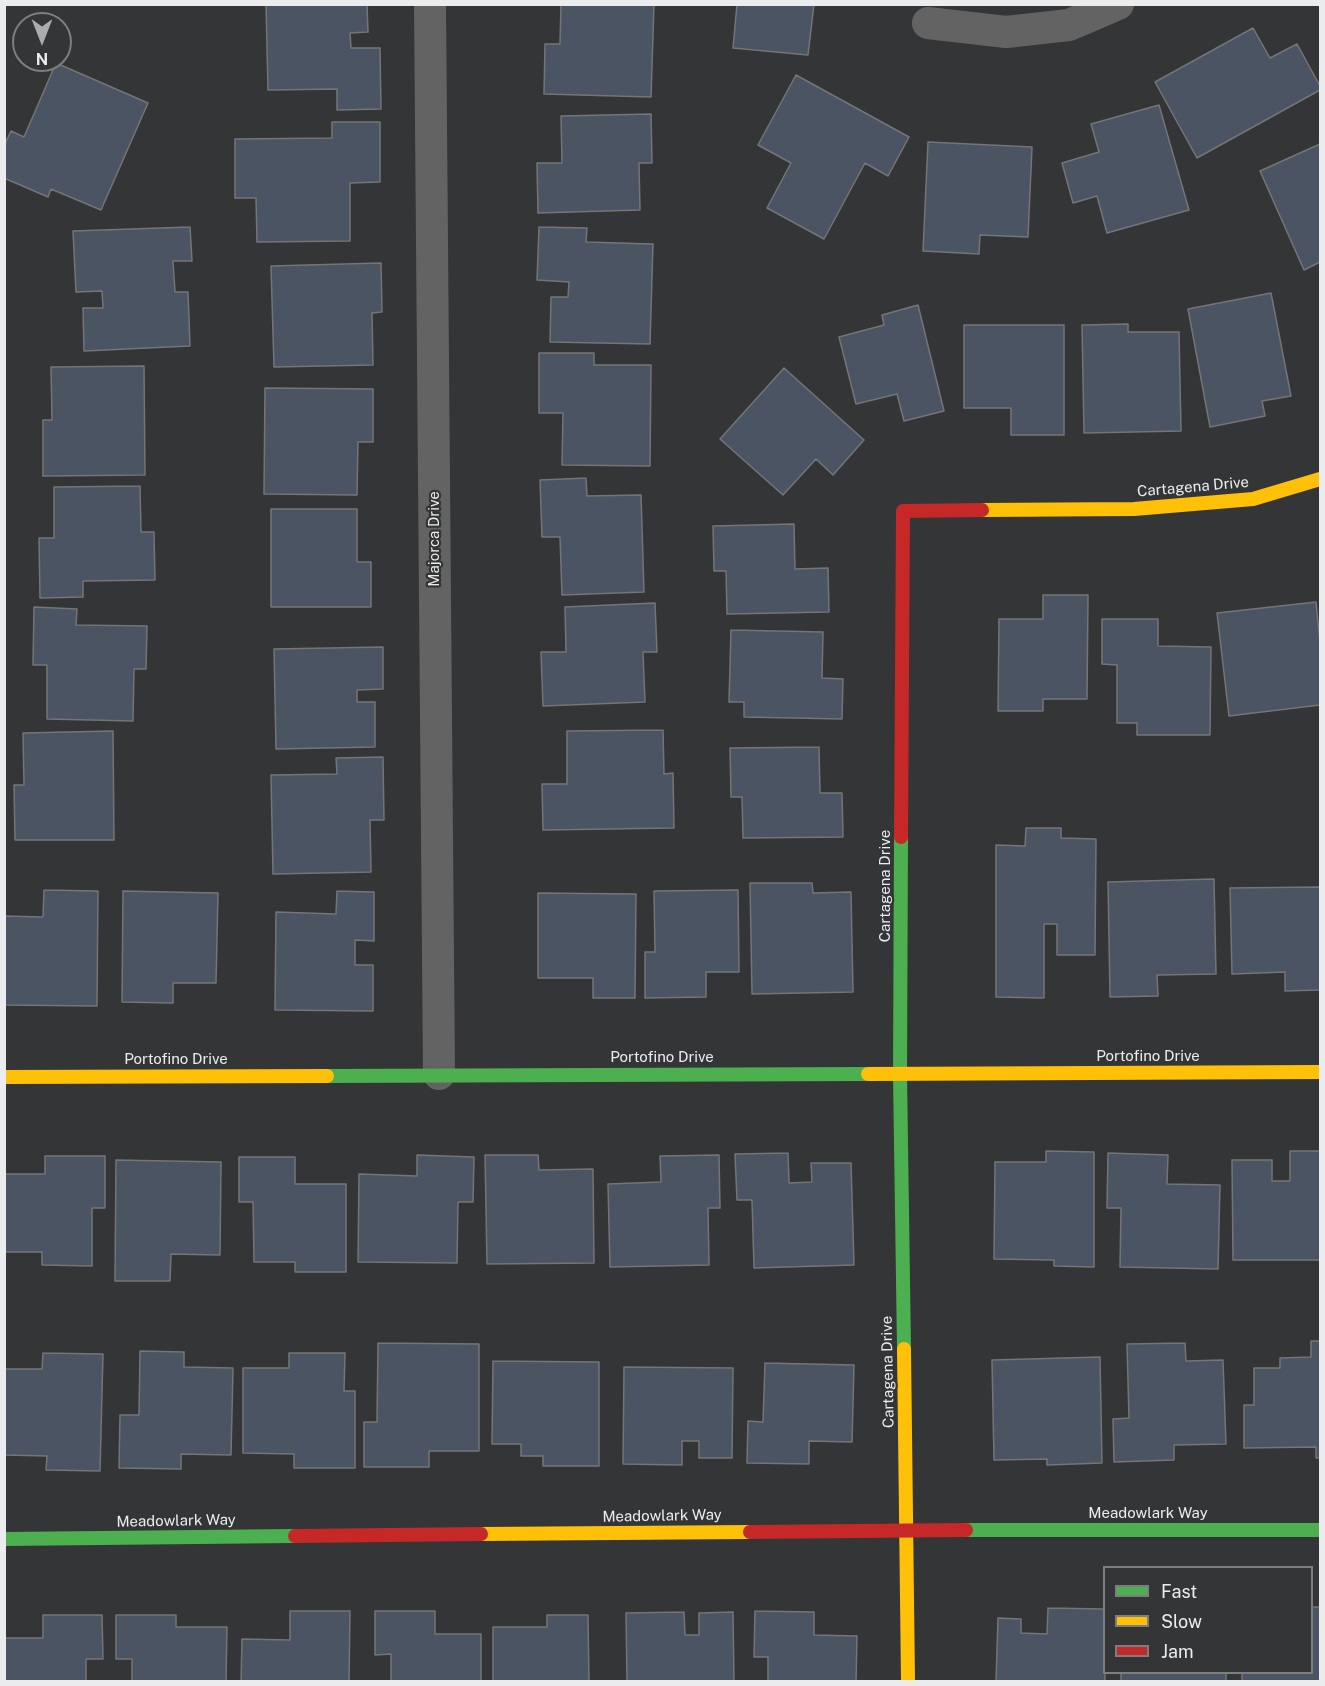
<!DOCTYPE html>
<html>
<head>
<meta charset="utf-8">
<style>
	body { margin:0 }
	#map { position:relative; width:1325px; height:1686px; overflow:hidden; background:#343536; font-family:"Public Sans",sans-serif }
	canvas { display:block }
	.frame { position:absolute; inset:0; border:6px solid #ebecee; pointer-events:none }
	.legend { position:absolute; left:1103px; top:1566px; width:210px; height:108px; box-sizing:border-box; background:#333537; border:2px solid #7d7e80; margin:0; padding:8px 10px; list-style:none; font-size:18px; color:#ebecee }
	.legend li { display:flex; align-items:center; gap:12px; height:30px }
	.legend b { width:30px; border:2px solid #7d7e80 }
	.north { position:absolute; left:12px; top:12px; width:60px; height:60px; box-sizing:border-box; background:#333537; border:2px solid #7d7e80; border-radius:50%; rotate:180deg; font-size:16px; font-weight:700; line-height:24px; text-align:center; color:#ebecee }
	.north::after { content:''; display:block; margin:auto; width:21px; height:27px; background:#abacae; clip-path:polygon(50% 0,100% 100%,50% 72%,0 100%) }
</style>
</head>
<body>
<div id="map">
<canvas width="1325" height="1686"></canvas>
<div class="frame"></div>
<ul class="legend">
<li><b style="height:8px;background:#4caf50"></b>Fast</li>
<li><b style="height:8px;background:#ffc107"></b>Slow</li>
<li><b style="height:8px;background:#c62828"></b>Jam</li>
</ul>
<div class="north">N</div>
</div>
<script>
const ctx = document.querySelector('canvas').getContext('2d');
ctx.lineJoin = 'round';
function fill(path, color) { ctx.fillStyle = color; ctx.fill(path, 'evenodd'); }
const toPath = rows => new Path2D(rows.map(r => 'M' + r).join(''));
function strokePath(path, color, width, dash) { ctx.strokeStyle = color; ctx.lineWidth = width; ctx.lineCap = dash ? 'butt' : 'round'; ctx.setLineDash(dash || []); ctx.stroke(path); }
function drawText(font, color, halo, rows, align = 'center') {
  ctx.font = font + ' "Public Sans",sans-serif'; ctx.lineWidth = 4.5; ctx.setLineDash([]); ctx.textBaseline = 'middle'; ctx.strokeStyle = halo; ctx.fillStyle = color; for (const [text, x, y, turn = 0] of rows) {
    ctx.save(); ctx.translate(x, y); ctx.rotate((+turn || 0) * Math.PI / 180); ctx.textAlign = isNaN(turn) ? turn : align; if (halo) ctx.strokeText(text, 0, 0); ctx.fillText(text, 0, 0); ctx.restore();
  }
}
const building = toPath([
	[266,4,367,4,368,32,350,33,351,48,380,48,381,109,337,110,337,89,268,90,266,4],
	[561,4,654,4,651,97,544,94,545,44,560,44,561,4],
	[737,4,814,4,808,55,733,48,737,4],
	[1253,28,1270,58,1297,44,1320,86,1320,90,1197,158,1155,82,1253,28],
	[56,63,148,103,101,210,51,189,48,197,4,178,4,146,11,131,24,137,56,63],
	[796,75,909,137,888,176,865,163,824,239,767,208,791,163,758,145,796,75],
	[1159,105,1189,210,1107,233,1097,196,1073,203,1062,163,1099,152,1091,124,1159,105],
	[651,114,652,163,639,163,640,210,538,213,537,163,562,163,561,116,651,114],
	[332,122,380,122,380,182,350,183,350,241,257,242,256,198,235,198,235,139,332,138,332,122],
	[928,142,1032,147,1028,237,980,235,979,254,923,251,928,142],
	[1320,144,1320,262,1304,270,1260,171,1320,144],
	[190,227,192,261,173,261,175,292,188,292,190,346,84,351,83,308,103,308,102,291,76,292,73,231,190,227],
	[539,227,587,228,586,242,653,244,650,344,550,342,551,297,568,297,569,282,537,280,539,227],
	[381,263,382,312,372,313,373,365,274,367,271,266,381,263],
	[1271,293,1291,396,1262,401,1265,416,1210,427,1188,309,1271,293],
	[918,305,944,411,904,421,897,394,856,404,839,337,884,325,882,315,918,305],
	[1128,324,1128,332,1179,332,1181,431,1084,433,1082,325,1128,324],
	[964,325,1064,325,1064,435,1011,435,1011,408,964,408,964,325],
	[539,353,594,353,594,365,651,365,650,466,562,465,563,413,539,413,539,353],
	[144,366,145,475,43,476,43,420,52,420,51,367,144,366],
	[784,368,864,440,833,475,816,459,783,495,720,439,784,368],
	[265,388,373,389,373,442,358,442,357,495,264,494,265,388],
	[586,478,587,496,641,495,644,592,562,595,560,537,542,537,540,480,586,478],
	[140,486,141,532,154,532,155,580,83,581,83,597,40,598,39,538,54,538,54,487,140,486],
	[271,509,357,509,357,562,371,562,371,607,271,607,271,509],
	[794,524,795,569,828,568,829,612,727,614,726,571,714,571,713,526,794,524],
	[1043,595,1088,595,1087,699,1043,699,1043,711,998,711,999,619,1043,619,1043,595],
	[1316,602,1320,642,1320,705,1229,716,1217,613,1316,602],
	[655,603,657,652,643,652,645,702,543,706,541,652,566,652,565,607,655,603],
	[34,607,77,609,76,625,147,626,146,669,134,669,133,721,47,719,47,665,33,665,34,607],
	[1102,619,1158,619,1158,646,1211,647,1210,735,1137,735,1137,723,1117,723,1117,665,1102,664,1102,619],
	[731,630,823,632,822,678,843,679,842,719,744,717,744,702,729,702,731,630],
	[383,647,383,689,357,690,357,702,375,702,375,747,276,749,274,649,383,647],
	[663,730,664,774,673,773,674,828,543,830,542,784,567,784,567,731,663,730],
	[113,731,114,840,15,840,14,785,24,785,23,733,113,731],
	[819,747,820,793,842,793,843,837,743,838,742,797,731,797,730,748,819,747],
	[383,757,384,820,370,820,371,872,273,874,271,775,337,774,336,758,383,757],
	[1026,828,1061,828,1061,838,1096,839,1095,955,1057,955,1057,924,1044,924,1044,998,996,997,996,845,1025,846,1026,828],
	[1214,879,1216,974,1157,975,1158,996,1110,997,1108,882,1214,879],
	[750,883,812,883,813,893,851,892,853,992,752,994,750,883],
	[1320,887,1320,990,1285,991,1285,972,1232,974,1230,888,1320,887],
	[44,890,98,891,97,1006,4,1005,4,916,43,917,44,890],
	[738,890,739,972,706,972,706,997,645,998,645,952,655,952,654,891,738,890],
	[123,891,218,893,216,983,173,983,173,1003,122,1002,123,891],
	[337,891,374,892,374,941,355,940,355,965,373,965,373,1011,275,1010,276,912,336,914,337,891],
	[538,893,636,894,635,998,593,998,593,978,538,978,538,893],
	[1046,1151,1094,1152,1094,1267,1054,1266,1054,1260,994,1259,995,1162,1046,1162,1046,1151],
	[1290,1151,1320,1151,1320,1260,1233,1260,1232,1160,1272,1160,1272,1181,1290,1181,1290,1151],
	[788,1153,789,1183,812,1182,811,1163,851,1163,854,1265,754,1268,752,1200,737,1200,735,1154,788,1153],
	[1108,1153,1168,1155,1167,1184,1220,1185,1218,1269,1120,1267,1121,1208,1107,1208,1108,1153],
	[417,1155,474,1157,473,1202,458,1202,457,1263,358,1262,359,1174,417,1176,417,1155],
	[485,1155,538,1155,539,1170,593,1169,594,1263,487,1264,485,1155],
	[719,1155,720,1208,708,1208,709,1265,610,1267,608,1184,661,1182,660,1156,719,1155],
	[45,1156,105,1156,105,1208,92,1208,92,1266,42,1265,42,1252,4,1252,4,1174,45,1174,45,1156],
	[239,1157,295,1157,295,1184,346,1184,346,1272,295,1272,295,1262,254,1262,253,1202,239,1202,239,1157],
	[116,1160,221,1162,220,1255,171,1254,170,1281,115,1281,116,1160],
	[1311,1341,1320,1341,1320,1458,1316,1458,1316,1447,1244,1448,1244,1405,1254,1405,1254,1368,1280,1368,1280,1358,1311,1357,1311,1341],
	[378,1343,479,1344,479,1451,429,1451,429,1467,364,1467,364,1422,377,1422,378,1343],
	[1185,1343,1186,1361,1223,1360,1226,1444,1174,1445,1174,1460,1114,1462,1113,1419,1129,1418,1127,1344,1185,1343],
	[140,1351,184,1352,184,1367,233,1368,231,1455,181,1454,181,1469,119,1468,120,1415,139,1415,140,1351],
	[43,1353,103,1354,100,1471,46,1470,47,1456,4,1455,4,1369,42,1369,43,1353],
	[289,1353,345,1353,344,1391,355,1391,355,1468,294,1468,294,1454,243,1453,243,1368,289,1368,289,1353],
	[1100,1357,1102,1463,1047,1465,1047,1459,994,1460,992,1360,1100,1357],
	[493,1361,599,1362,599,1466,543,1466,543,1456,521,1456,521,1444,492,1444,493,1361],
	[765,1363,854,1365,852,1442,809,1441,809,1464,747,1463,748,1421,763,1422,765,1363],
	[624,1367,733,1368,732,1458,699,1458,699,1441,682,1441,682,1465,623,1464,624,1367],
	[1312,1607,1320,1607,1320,1682,1242,1682,1242,1672,1312,1672,1312,1607],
	[1048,1608,1104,1609,1105,1682,996,1682,998,1618,1021,1619,1021,1633,1047,1634,1048,1608],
	[290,1611,350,1611,349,1682,241,1682,242,1639,290,1640,290,1611],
	[375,1611,435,1611,435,1634,481,1634,481,1682,391,1682,391,1654,375,1655,375,1611],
	[755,1611,814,1612,814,1635,857,1636,856,1682,768,1682,768,1657,754,1657,755,1611],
	[684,1612,685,1635,699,1635,699,1613,733,1612,734,1682,627,1682,626,1613,684,1612],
	[43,1615,102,1615,103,1659,86,1659,86,1682,4,1682,4,1638,43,1638,43,1615],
	[116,1615,176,1615,176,1627,227,1627,226,1682,132,1682,132,1659,116,1659,116,1615],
	[547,1615,588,1615,589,1682,493,1682,493,1627,547,1627,547,1615],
	[1121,1672,1226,1672,1226,1682,1121,1682,1121,1672]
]);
fill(building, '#4b5463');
strokePath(building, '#747576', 1.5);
strokePath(toPath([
	[430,4,439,1074],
	[928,23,1006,32,1069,25,1118,4]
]), '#636363', 32);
strokePath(toPath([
	[901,837,900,1074,904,1349],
	[327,1076,868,1074],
	[966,1530,1320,1530],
	[4,1539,295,1536]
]), '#4caf50', 14);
strokePath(toPath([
	[982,510,1134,509,1253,499,1320,479],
	[868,1074,1320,1072],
	[4,1077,327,1076],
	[904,1349,908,1682],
	[481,1534,750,1532]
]), '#ffc107', 14);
strokePath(toPath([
	[901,837,903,511,982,510],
	[750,1532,966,1530],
	[295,1536,481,1534]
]), '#c62828', 14);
drawText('15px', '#ebecee', '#333537', [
	["Cartagena Drive",1193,487,-5],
	["Majorca Drive",434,539,-90],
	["Cartagena Drive",885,886,-90],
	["Portofino Drive",1148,1056],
	["Portofino Drive",662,1057],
	["Portofino Drive",176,1059],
	["Cartagena Drive",888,1372,-91],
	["Meadowlark Way",1148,1513],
	["Meadowlark Way",662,1516,-1],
	["Meadowlark Way",176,1521,-1]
]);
</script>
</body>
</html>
